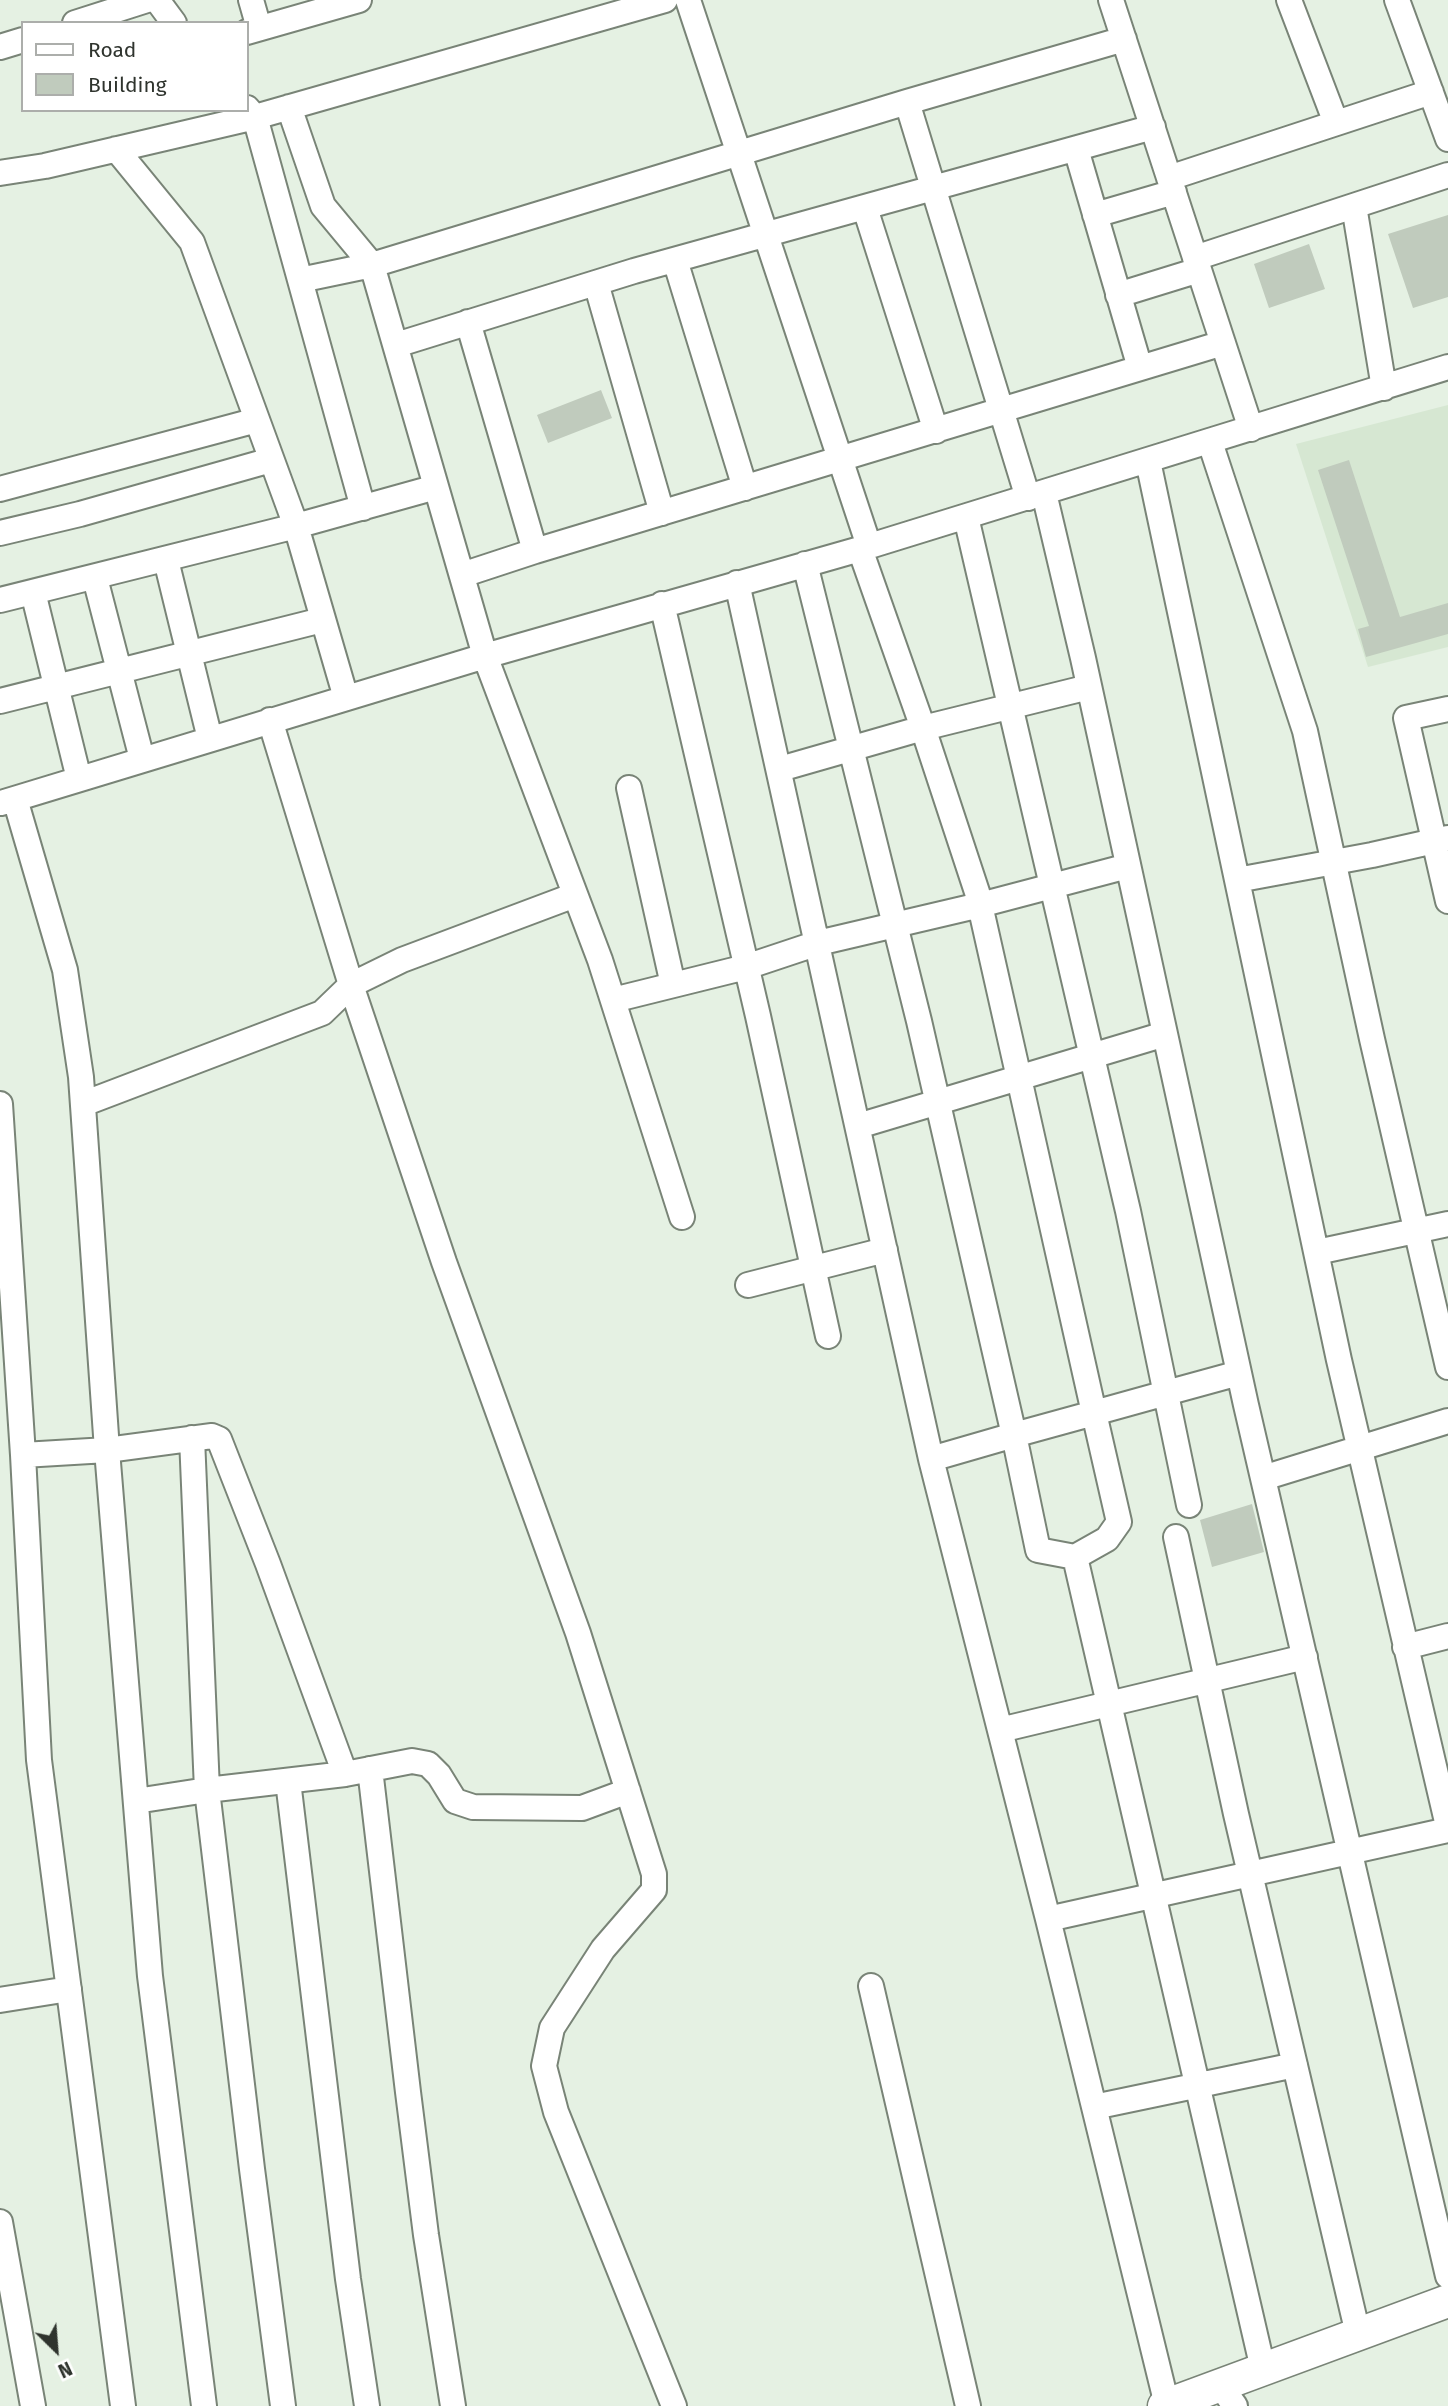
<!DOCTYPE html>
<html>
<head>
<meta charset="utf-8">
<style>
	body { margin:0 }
	#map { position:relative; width:1448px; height:2406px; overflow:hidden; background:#e5f1e3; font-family:"Fira Sans",sans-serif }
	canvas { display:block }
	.legend { position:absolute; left:21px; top:21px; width:228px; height:91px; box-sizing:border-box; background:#fff; border:2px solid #acaeab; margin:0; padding:9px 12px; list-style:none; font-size:21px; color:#2f342e }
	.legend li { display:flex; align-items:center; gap:14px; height:35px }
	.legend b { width:35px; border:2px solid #acaeab }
	.north { position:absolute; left:21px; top:2315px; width:70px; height:70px; -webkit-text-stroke:5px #fff; paint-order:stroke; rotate:155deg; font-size:19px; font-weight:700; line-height:28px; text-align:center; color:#2f342e }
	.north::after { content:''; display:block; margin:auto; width:24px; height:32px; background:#2f342e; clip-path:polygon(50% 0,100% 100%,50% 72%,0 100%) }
</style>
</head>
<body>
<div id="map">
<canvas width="1448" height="2406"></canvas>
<ul class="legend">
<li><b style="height:9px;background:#fff"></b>Road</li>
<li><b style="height:19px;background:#c0cbbd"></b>Building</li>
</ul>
<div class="north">N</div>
</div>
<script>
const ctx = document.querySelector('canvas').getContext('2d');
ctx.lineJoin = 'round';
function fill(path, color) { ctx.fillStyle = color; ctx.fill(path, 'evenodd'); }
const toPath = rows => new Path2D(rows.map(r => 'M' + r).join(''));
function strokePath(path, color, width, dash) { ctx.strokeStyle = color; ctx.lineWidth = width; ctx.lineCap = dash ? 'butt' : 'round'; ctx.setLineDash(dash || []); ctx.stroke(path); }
fill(toPath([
	[1448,405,1448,647,1368,667,1296,444]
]), '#d6e7d2');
fill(toPath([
	[1448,215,1448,297,1413,308,1388,234],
	[1309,244,1325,289,1269,308,1254,264],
	[601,390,612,418,548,443,537,415],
	[1349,460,1400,617,1448,603,1448,634,1366,657,1358,629,1369,626,1318,470],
	[1252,1504,1264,1552,1212,1567,1200,1520]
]), '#c0cbbd');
const minor = toPath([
	[157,0,174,23],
	[251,0,259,28],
	[688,0,869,546],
	[1111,0,1251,429],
	[1289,0,1336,123],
	[1397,0,1448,139],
	[75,23,147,0],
	[247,32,359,0],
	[0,47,23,40],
	[907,102,1028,498],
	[289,107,323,206,372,265,485,656,600,960,682,1217],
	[247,108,255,117,363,508],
	[116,149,192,242,296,526,346,698],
	[1076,149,1140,368],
	[0,173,45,166,255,117,665,0],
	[1169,178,1431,92],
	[1354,206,1384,388],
	[865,208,936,431],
	[1095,215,1174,192],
	[1195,258,1448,175],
	[675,260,745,488],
	[300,280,372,265,907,102,1124,39],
	[596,283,662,513],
	[1118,295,1199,270],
	[468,322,535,551],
	[396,345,634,271,1153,127],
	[1210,442,1305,731,1372,1039,1448,1367],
	[1148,461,1339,1360,1448,1826],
	[0,489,257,420],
	[1044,493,1083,658,1246,1405,1448,2276],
	[966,517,1128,1211,1189,1505],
	[0,533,80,514,271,460],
	[860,549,923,728,977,892,980,905,1019,1078,1094,1413,1119,1522,1107,1539,1075,1557,1038,1550,1014,1435,1094,1413,1166,1393,1239,1373],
	[166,560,210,739],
	[462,575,535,551,1223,343],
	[95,578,142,759],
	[737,583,931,1459,1014,1435,919,1021,805,564],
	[33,592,79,779],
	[0,600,296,526,436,487],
	[662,604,758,1016,828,1336],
	[0,701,322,620],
	[1448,709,1406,718,1448,901],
	[270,720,351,985,444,1262,578,1633,654,1874,654,1890,603,1949,552,2028,544,2066,556,2112,674,2406],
	[780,769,923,728,1089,687],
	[629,788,673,985],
	[15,799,65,970,81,1077,107,1450,150,1976,204,2406],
	[1,803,485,656,860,549,1448,367],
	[1237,880,1372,855,1448,838],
	[613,1000,746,967,818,943,980,905,1128,866],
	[0,1104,23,1455,39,1760,123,2406],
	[83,1104,322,1013,351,985,402,960,575,895],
	[858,1126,1165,1034],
	[1317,1252,1448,1224],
	[748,1285,885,1250],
	[192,1438,207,1790,252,2169,283,2406],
	[23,1455,107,1450,212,1436,219,1439,268,1564,345,1774],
	[931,1459,1048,1919,1167,2405],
	[1263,1478,1448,1421],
	[1176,1537,1236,1814,1358,2334],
	[1075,1557,1263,2369],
	[1405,1647,1448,1636],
	[1000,1730,1305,1657],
	[370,1769,408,2092,426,2235,453,2406],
	[288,1781,348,2279,367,2406],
	[136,1801,207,1790,345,1774,412,1761,428,1764,439,1775,455,1801,473,1807,582,1808,628,1791],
	[1048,1919,1448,1830],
	[871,1986,968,2406],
	[0,2000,69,1989],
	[1094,2107,1295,2065],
	[0,2222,33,2406],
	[1220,2385,1235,2406]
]);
const major = toPath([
	[1164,2406,1448,2301]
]);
strokePath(minor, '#798477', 28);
strokePath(major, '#798477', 35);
strokePath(minor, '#fff', 24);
strokePath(major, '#fff', 32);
</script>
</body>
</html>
